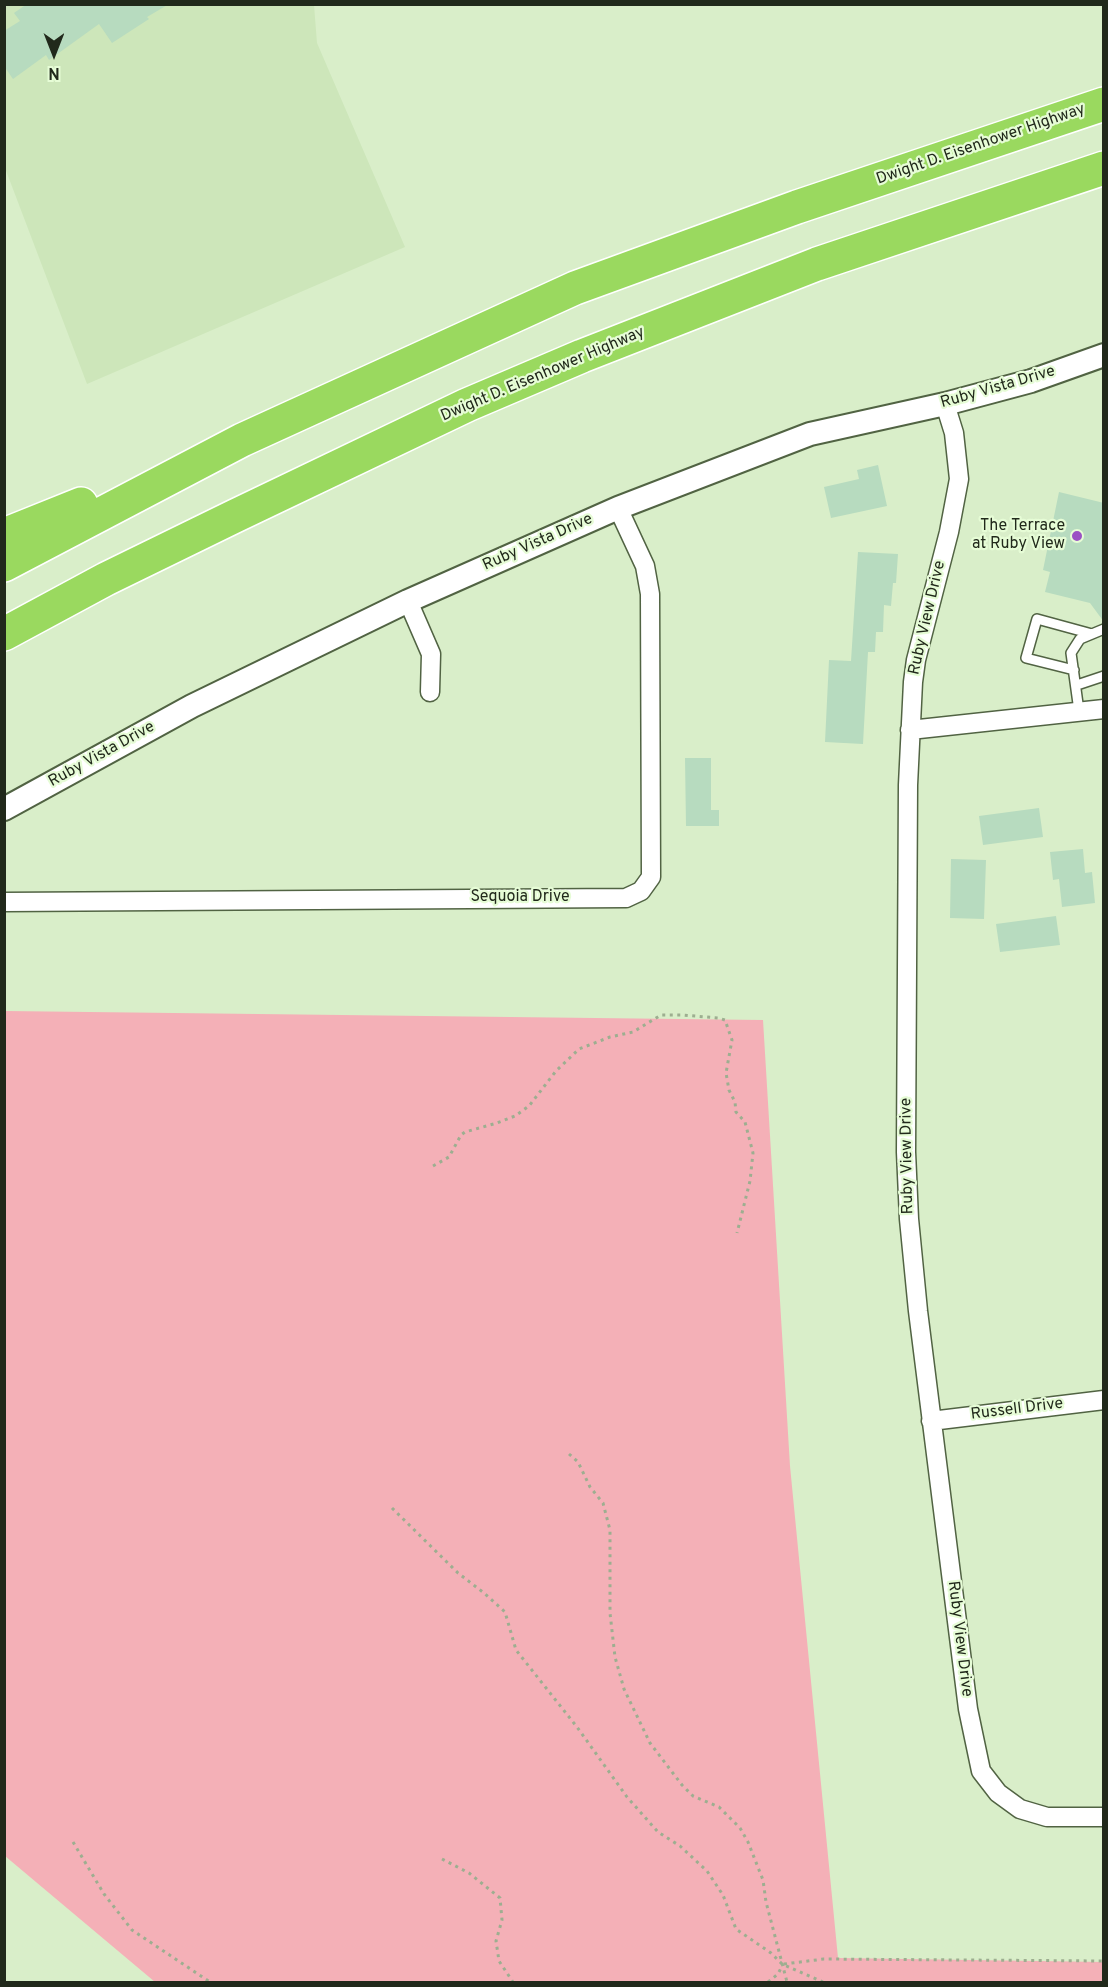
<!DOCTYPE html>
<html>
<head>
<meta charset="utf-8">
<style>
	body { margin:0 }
	#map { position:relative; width:1108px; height:1987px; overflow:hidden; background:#d9eec9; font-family:Overpass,sans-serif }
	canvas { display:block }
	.frame { position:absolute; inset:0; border:6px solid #21291b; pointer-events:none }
	.north { position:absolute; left:24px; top:24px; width:60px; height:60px; -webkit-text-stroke:4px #e6fcd6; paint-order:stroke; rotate:180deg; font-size:16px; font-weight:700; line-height:24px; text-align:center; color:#21291b }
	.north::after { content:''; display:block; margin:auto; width:21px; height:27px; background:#21291b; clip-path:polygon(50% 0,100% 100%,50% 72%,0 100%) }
</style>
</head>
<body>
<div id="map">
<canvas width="1108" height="1987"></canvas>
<div class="frame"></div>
<div class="north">N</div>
</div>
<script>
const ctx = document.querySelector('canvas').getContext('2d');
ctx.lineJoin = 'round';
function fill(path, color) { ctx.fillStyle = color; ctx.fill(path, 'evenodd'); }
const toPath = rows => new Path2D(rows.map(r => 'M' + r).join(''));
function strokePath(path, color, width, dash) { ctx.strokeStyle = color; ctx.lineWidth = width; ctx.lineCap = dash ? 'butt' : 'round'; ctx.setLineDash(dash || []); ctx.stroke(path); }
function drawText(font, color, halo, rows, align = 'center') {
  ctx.font = font + ' Overpass,sans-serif'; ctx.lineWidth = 4.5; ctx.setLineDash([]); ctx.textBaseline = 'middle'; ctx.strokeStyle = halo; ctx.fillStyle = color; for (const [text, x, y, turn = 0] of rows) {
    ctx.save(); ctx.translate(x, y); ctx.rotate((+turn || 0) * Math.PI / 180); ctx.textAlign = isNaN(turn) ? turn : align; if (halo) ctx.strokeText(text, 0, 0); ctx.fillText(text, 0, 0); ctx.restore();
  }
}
fill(toPath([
	[5,5,314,5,317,43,405,247,87,384,5,168]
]), '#cde6ba');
fill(toPath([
	[5,1011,763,1020,790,1466,838,1958,1103,1962,1103,1982,155,1982,5,1856]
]), '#f4b0b7');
fill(toPath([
	[27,4,169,4,147,17,149,19,112,43,99,24,49,60,46,55,13,79,4,66,4,31,20,21,14,13],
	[878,465,887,506,831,518,824,487,859,479,857,470],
	[1059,492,1104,503,1104,622,1090,603,1045,592,1050,572,1043,570],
	[858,552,898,554,896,583,893,583,891,606,884,605,883,632,876,632,875,652,868,652,863,744,825,742,829,660,851,661],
	[685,758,711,758,711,810,719,810,719,826,686,826],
	[1039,808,1043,837,983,845,979,816],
	[1083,849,1085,873,1092,872,1095,903,1062,907,1059,879,1053,880,1050,852],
	[951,859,986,860,984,919,950,918],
	[1056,916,1060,945,1000,952,996,924]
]), '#b7dbbf');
const service = toPath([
	[1074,670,1026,658,1037,619,1092,634],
	[1077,685,1104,676],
	[1079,711,1071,653,1080,639,1104,629]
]);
const minor = toPath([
	[945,404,954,433,959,479,949,532,916,660,913,682,908,785,906,1152,909,1219,918,1311,968,1709,981,1771,998,1793,1020,1809,1047,1817,1104,1817],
	[408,601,431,654,430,692],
	[910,730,1104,709],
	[4,902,626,898,641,891,651,877,650,594,645,566,618,508],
	[931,1421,1104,1400]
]);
const tertiary = toPath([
	[4,809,192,706,408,601,618,508,810,434,945,404,1031,381,1104,355]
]);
const motorway = toPath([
	[4,535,81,504],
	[4,565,242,440,575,288,797,207,1104,104],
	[4,634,106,579,235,516,467,405,582,356,817,264,1104,168]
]);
strokePath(service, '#516343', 12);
strokePath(minor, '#516343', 21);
strokePath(tertiary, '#516343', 26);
strokePath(motorway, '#fff', 36);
strokePath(toPath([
	[433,1166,449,1157,461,1135,465,1132,497,1123,515,1116,529,1106,556,1071,579,1049,610,1037,633,1032,661,1015,683,1015,718,1018,725,1020,732,1040,726,1073,729,1090,735,1102,736,1112,745,1122,753,1153,750,1181,737,1233],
	[569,1454,578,1462,590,1487,603,1503,610,1530,610,1613,615,1657,624,1689,650,1743,682,1785,693,1796,719,1807,740,1828,748,1842,763,1880,766,1902,787,1982],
	[392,1508,458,1573,484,1593,505,1612,516,1650,577,1727,627,1797,658,1832,680,1846,707,1871,723,1895,736,1929,771,1953,782,1964,823,1982],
	[73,1842,104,1894,132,1930,210,1982],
	[442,1859,469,1873,500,1898,502,1920,496,1941,499,1961,513,1982],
	[784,1964,824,1959,1104,1961],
	[768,1982,778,1974,782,1966]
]), '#9dae90', 3, [3, 4.5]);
strokePath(service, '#fff', 9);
strokePath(minor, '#fff', 18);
strokePath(tertiary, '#fff', 22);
strokePath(motorway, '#9ad95f', 33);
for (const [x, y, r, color] of [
	[1077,536,6,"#9b51c4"]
]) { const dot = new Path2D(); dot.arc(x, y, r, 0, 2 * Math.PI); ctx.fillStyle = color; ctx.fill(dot); strokePath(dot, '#e6fcd6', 2); }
drawText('16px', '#21291b', '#e6fcd6', [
	["Dwight D. Eisenhower Highway",981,145,-19],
	["Dwight D. Eisenhower Highway",543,375,-23],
	["Ruby Vista Drive",998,388,-16],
	["Ruby Vista Drive",538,543,-24],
	["Ruby View Drive",928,618,-77],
	["Ruby Vista Drive",102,755,-29],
	["Sequoia Drive",520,898],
	["Ruby View Drive",908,1156,-91],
	["Russell Drive",1017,1410,-7],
	["Ruby View Drive",959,1639,83]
]);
drawText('16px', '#21291b', '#e6fcd6', [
	["The Terrace",1065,527],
	["at Ruby View",1065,545]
], 'right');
</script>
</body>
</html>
